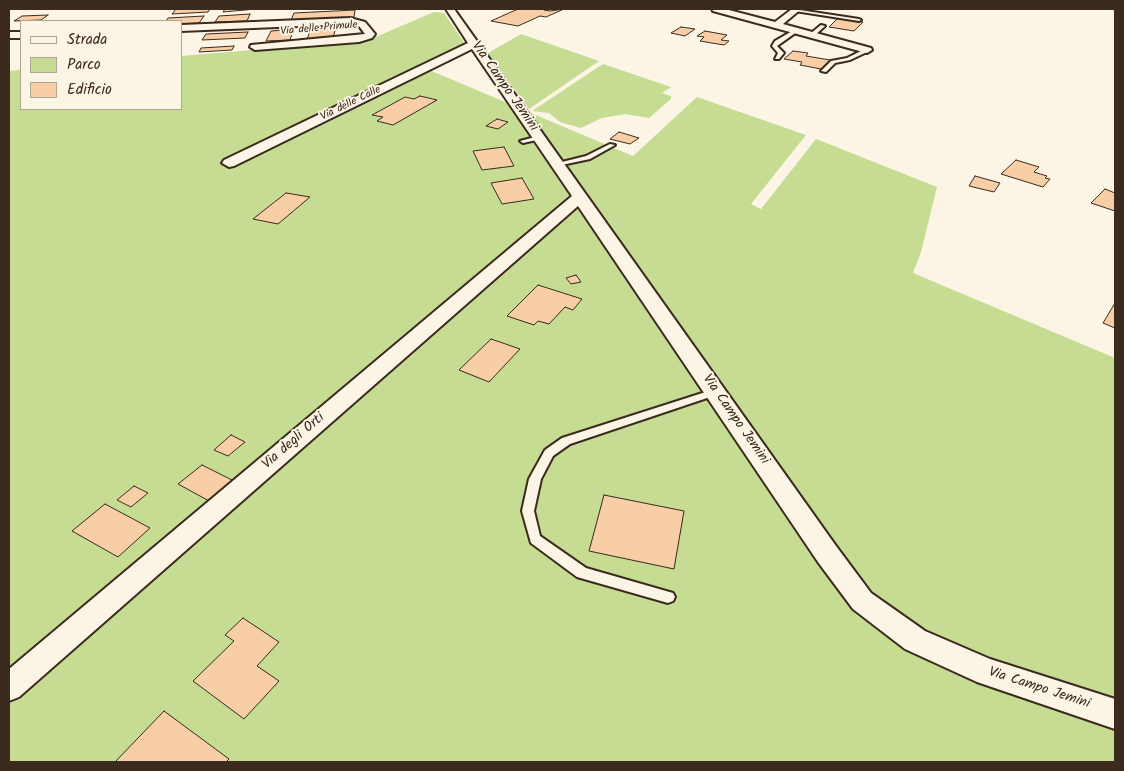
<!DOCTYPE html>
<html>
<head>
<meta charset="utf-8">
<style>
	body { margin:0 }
	#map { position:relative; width:1124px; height:771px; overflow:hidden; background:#fcf5e5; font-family:Kalam,sans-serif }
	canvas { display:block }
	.frame { position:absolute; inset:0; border:10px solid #3b2a1e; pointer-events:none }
	.legend { position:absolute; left:20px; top:20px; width:162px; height:90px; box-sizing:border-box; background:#fcf5e5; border:1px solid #afa495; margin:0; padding:6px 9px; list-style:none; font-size:15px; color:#3b2a1e }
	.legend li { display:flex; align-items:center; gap:10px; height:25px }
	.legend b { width:25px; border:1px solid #afa495 }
</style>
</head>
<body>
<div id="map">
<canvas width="1124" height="771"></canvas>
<div class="frame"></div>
<ul class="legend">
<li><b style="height:6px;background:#fcf5e5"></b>Strada</li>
<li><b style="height:14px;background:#c5dc92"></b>Parco</li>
<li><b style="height:14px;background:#f7cea6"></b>Edificio</li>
</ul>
</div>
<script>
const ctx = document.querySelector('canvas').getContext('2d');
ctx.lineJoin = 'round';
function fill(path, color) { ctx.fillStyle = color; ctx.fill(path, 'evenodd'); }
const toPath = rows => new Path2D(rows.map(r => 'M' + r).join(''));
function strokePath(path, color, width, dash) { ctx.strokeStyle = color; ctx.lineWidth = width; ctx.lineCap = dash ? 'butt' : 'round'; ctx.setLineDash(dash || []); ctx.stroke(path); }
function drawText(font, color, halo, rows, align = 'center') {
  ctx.font = font + ' Kalam,sans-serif'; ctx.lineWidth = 4; ctx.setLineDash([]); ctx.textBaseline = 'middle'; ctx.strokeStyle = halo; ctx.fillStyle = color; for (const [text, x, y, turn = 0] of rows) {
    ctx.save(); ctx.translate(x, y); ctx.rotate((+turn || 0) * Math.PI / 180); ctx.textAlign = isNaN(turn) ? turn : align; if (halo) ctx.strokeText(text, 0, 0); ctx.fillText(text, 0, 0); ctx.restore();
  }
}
fill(toPath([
	[434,12,444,13,466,45,422,67,633,156,697,97,806,135,751,204,761,209,816,139,937,187,921,252,913,273,1115,358,1115,762,9,762,9,71,21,70,21,109,181,109,181,56,361,41,364,42],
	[521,34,599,61,529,109,488,53],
	[603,64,671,87,662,93,671,96,671,99,649,118,625,114,602,118,581,128,560,122,549,113,532,111]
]), '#c5dc92');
const building = toPath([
	[176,9,210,9,208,12,172,14,176,9],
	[225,9,256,9,223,12,225,9],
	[518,9,547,9,544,10,550,11,564,9,546,17,540,16,518,26,491,21,518,9],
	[355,10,354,17,291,20,294,13,355,10],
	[250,14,247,21,215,22,219,16,250,14],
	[48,15,41,20,14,21,22,16,48,15],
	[204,16,199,23,181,24,181,21,166,21,168,18,204,16],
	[838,18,863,22,854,31,829,27,838,18],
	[336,27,333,38,307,39,311,29,336,27],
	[681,27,695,29,685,36,671,33,681,27],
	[294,29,290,40,266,41,271,31,294,29],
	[705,31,727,35,721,40,729,41,724,45,700,41,704,37,697,36,705,31],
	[248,32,245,38,202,40,206,34,248,32],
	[234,46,232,50,199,52,201,48,234,46],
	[793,51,808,53,806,56,830,60,821,69,800,65,802,62,784,59,793,51],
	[420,96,437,100,393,125,377,121,383,117,372,115,405,97,414,99,420,96],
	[497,119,508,122,498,129,486,126,497,119],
	[619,132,639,138,630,144,610,139,619,132],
	[504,147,514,166,482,170,473,151,504,147],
	[1016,160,1039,167,1034,172,1047,176,1045,178,1050,179,1043,187,1001,174,1016,160],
	[975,176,1000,183,994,192,969,186,975,176],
	[522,178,534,199,502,204,491,183,522,178],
	[1105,189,1115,193,1115,211,1091,203,1105,189],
	[286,193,310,197,278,224,253,219,286,193],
	[576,275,581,282,571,284,566,278,576,275],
	[538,285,582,299,573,310,565,307,549,324,538,321,534,325,507,316,538,285],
	[1115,303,1115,328,1103,323,1115,303],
	[491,339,520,349,489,382,459,370,491,339],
	[231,435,245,442,228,456,214,450,231,435],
	[202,465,234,481,211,502,178,484,202,465],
	[134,486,148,493,131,507,117,500,134,486],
	[604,495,684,511,674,569,589,551,604,495],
	[105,504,150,528,118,557,72,531,105,504],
	[243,618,279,642,257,666,279,681,244,719,193,681,234,641,225,635,243,618],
	[164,711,229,759,226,762,115,762,164,711]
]);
fill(building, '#f7cea6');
strokePath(building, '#3b2a1e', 1);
const service = toPath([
	[793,9,859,19,861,20,859,21,795,11,793,9],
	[821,25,825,26,814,36,810,36,810,34,821,25],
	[794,30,798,31,777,46,784,53,779,59,775,59,778,53,772,46,775,41,794,30],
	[867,48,869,51,850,60,835,63,826,72,821,71,831,61,847,58,867,48],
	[539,136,542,138,541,139,523,143,520,141,539,136],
	[610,144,615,145,590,159,557,166,554,164,586,156,610,144],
	[715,389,720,392,719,394,570,444,553,456,541,479,534,511,540,536,586,568,673,593,675,597,673,601,668,603,577,577,531,543,522,511,529,479,545,450,562,438,715,389]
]);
const minor = toPath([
	[446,9,454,9,836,546,871,593,925,631,990,659,1115,699,1115,729,977,682,905,649,853,609,818,562,578,206,19,697,9,701,9,669,572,196,472,49,234,166,229,167,222,163,224,160,468,43,446,9],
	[712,9,725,9,775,22,792,9,801,9,783,24,871,48,872,50,867,53,863,52,713,11,712,9],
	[350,18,365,22,375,34,372,38,359,42,255,50,250,47,251,45,365,34,359,26,350,24,181,31,181,25,350,18],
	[9,32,21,32,21,38,9,38,9,32]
]);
strokePath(service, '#3b2a1e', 4);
strokePath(minor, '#3b2a1e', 4);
fill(service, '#fcf5e5');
fill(minor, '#fcf5e5');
drawText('11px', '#3b2a1e', '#fcf5e5', [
	["Via delle Primule",319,29,-5],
	["Via delle Calle",351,104,-26]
]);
drawText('14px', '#3b2a1e', '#fcf5e5', [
	["Via Campo Jemini",504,87,55],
	["Via Campo Jemini",735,420,55],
	["Via degli Orti",294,442,-41],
	["Via Campo Jemini",1039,689,18]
]);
</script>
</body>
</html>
